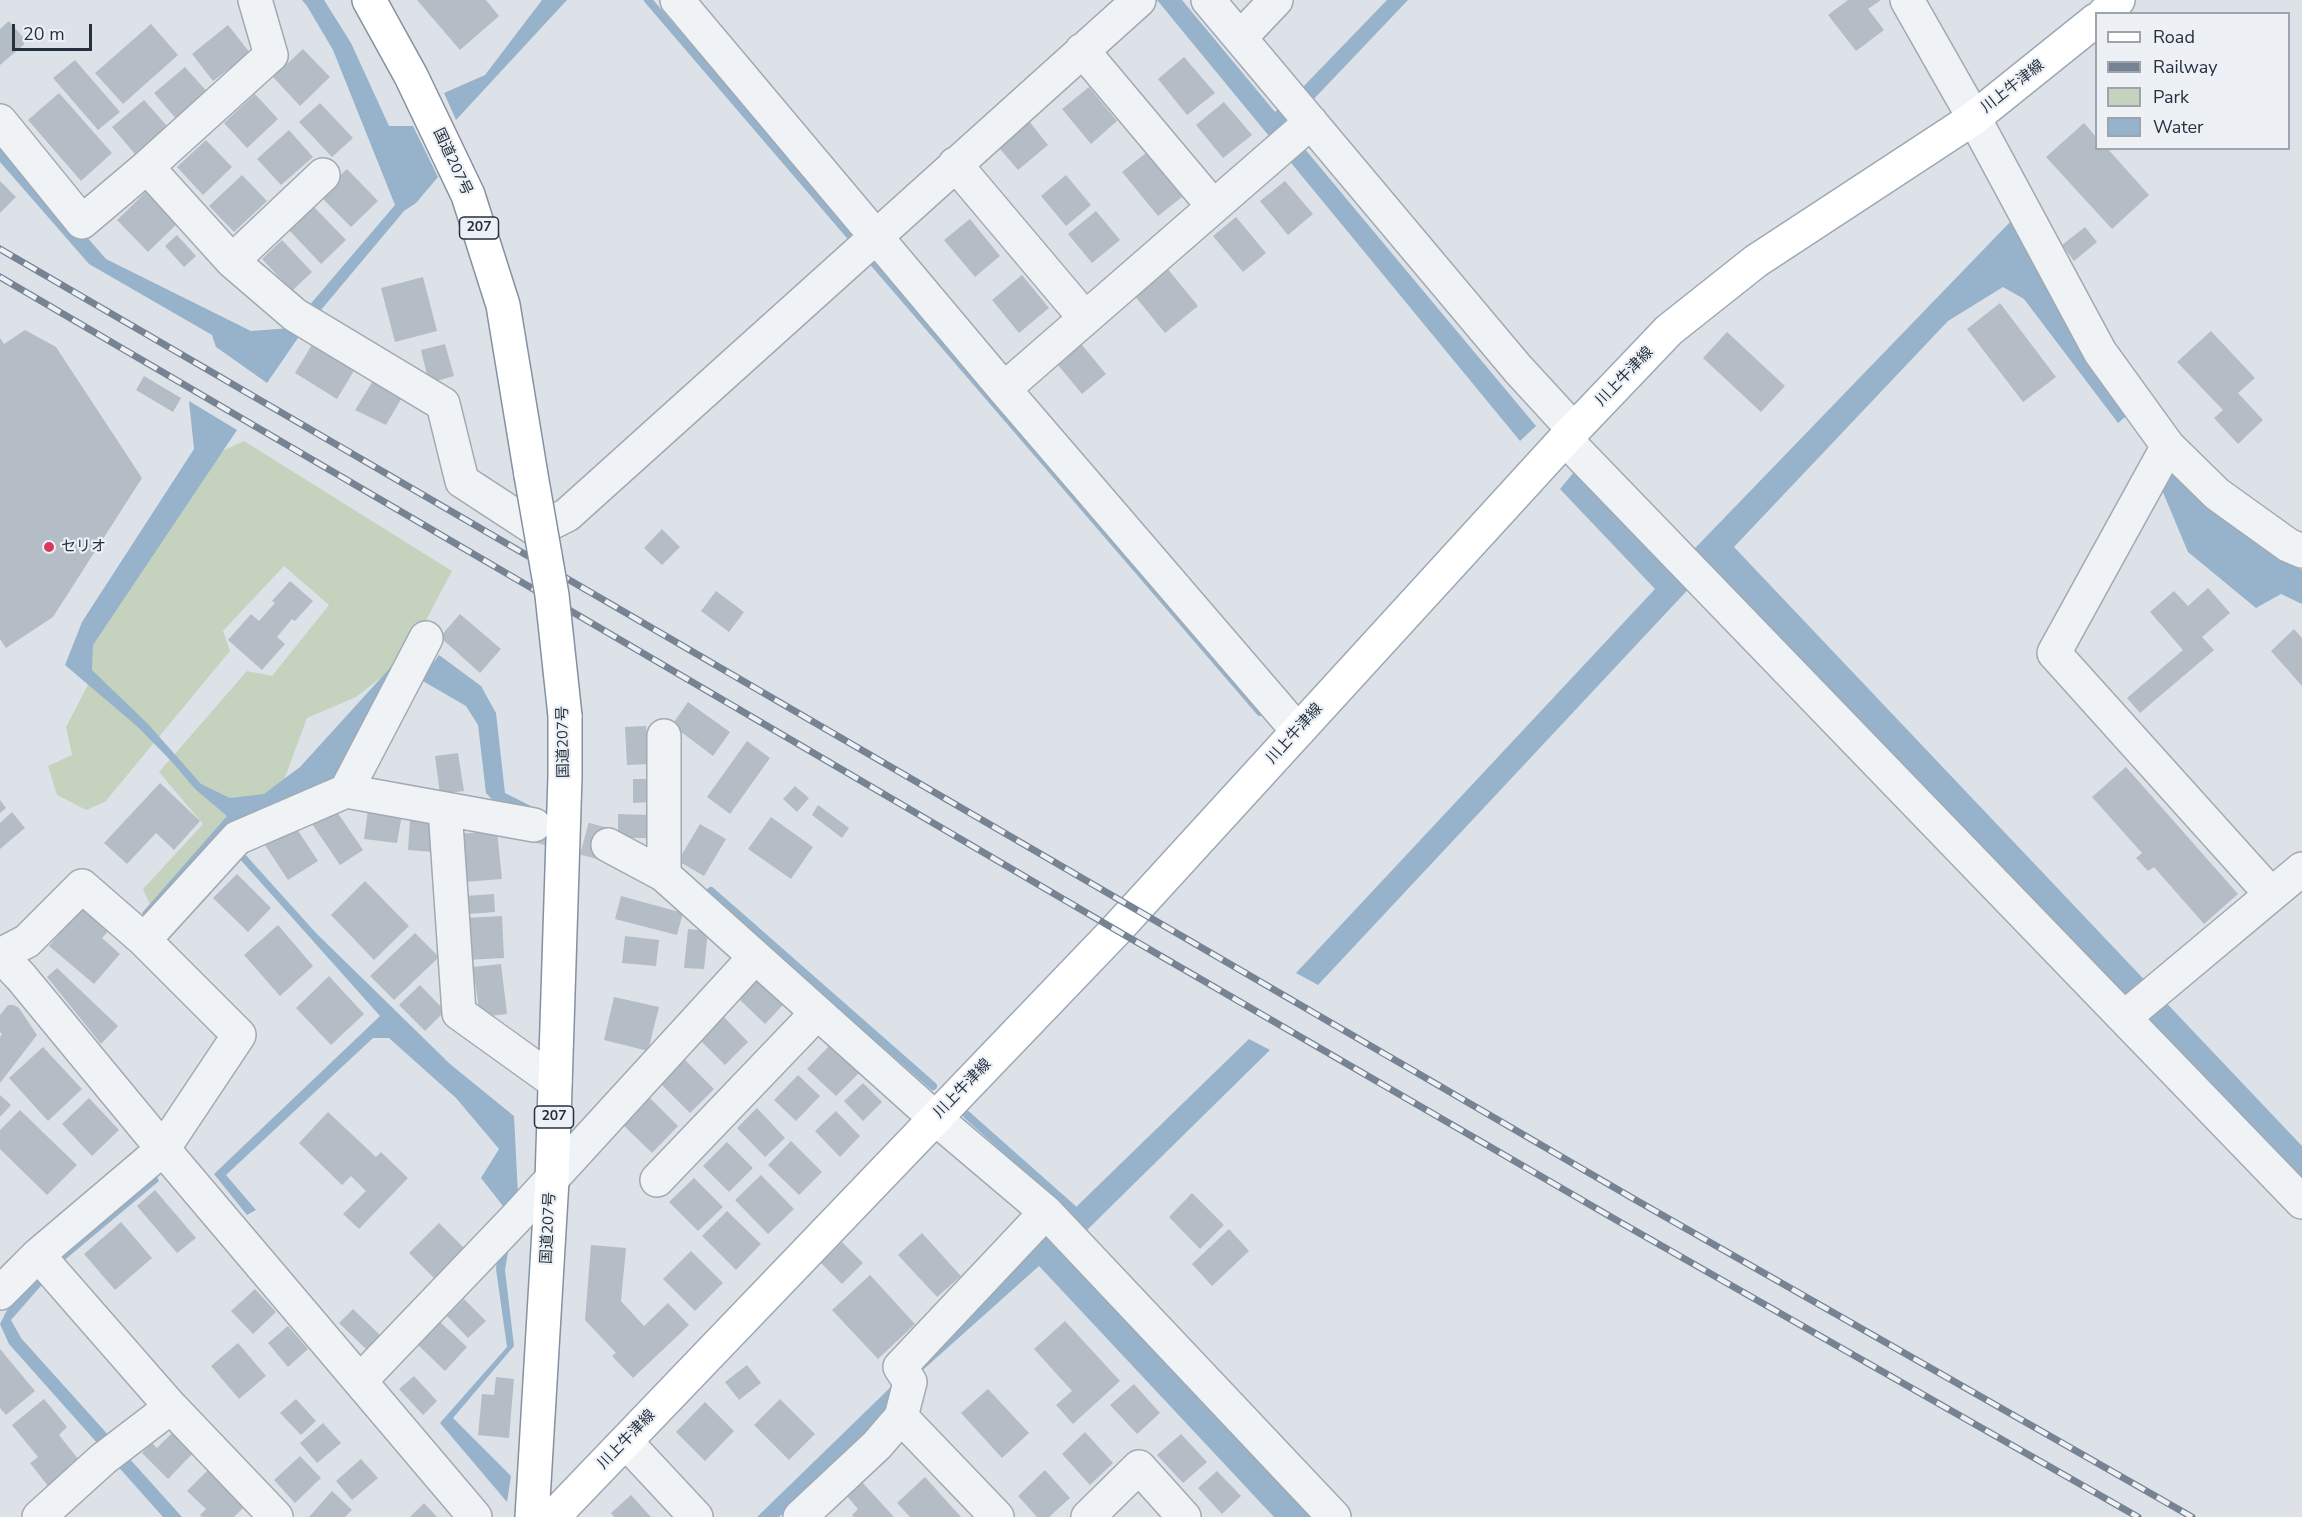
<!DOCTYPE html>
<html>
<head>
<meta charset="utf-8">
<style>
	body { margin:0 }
	#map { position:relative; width:2302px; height:1517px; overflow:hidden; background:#dde2e8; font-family:"Nunito Sans",sans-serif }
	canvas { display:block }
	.legend { position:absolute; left:2095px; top:12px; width:195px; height:138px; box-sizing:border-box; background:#edf1f6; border:2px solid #9da4ad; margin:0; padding:8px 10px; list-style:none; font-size:18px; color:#263140 }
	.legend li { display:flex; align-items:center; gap:12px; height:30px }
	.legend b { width:30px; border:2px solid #9da4ad }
	.scale { position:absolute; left:12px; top:24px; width:80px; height:27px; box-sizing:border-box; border:3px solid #263140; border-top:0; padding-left:8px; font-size:18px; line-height:21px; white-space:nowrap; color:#263140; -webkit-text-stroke:4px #edf1f6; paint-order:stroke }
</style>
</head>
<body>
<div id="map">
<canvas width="2302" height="1517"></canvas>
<ul class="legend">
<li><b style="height:8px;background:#fff"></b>Road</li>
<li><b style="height:8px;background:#768393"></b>Railway</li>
<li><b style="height:16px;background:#c5d3be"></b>Park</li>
<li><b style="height:16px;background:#96b3cb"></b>Water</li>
</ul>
<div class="scale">20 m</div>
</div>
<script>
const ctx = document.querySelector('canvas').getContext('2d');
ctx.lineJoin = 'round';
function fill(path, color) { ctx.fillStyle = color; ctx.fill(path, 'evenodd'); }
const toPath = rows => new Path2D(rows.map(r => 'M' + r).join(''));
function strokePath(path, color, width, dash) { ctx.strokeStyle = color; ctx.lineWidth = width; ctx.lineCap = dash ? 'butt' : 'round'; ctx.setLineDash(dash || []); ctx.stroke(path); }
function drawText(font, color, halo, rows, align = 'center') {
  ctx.font = font + ' "Nunito Sans","Noto Sans JP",sans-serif'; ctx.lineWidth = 4.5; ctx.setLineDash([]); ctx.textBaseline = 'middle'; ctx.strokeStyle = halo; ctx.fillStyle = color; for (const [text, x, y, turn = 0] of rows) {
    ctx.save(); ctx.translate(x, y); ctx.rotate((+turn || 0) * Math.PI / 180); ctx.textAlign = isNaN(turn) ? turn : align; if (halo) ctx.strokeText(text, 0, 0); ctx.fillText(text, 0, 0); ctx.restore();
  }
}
fill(toPath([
	[244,441,452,571,406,658,356,697,307,718,280,791,152,909,143,889,203,824,159,772,247,671,272,676,329,605,284,566,223,631,230,651,105,802,86,810,57,795,48,766,72,755,66,727,92,677,85,639,216,454]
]), '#c5d3be');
fill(toPath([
	[302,0,324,0,351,43,389,126,413,126,438,177,416,203,404,211,300,335,267,383,216,347,212,335,89,264,0,162,0,137,106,259,251,331,290,328,395,205,333,50,307,6],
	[542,0,567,0,456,120,444,93,485,75],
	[1157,0,1182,0,1275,112,1301,89,1387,0,1408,0,1311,102,1284,124,1536,426,1520,441],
	[2012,220,2130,413,2118,423,2024,299,2003,287,1948,321,1734,547,2302,1146,2302,1180,1711,565,1318,985,1296,973,1655,589,1560,489,1574,472,1672,572],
	[189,401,237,430,93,645,92,670,148,724,201,784,230,798,264,794,300,767,410,646,338,775,147,919,142,913,227,816,195,789,173,763,139,728,65,665,82,622,194,449],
	[2173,471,2217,513,2277,558,2302,570,2302,604,2281,594,2256,608,2188,552,2159,483],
	[439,655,481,686,496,713,505,793,531,806,529,812,500,808,486,793,478,725,466,706,421,680],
	[243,852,316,933,450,1064,514,1116,518,1195,505,1270,514,1346,453,1418,511,1476,507,1502,440,1423,507,1347,496,1269,503,1206,481,1178,499,1149,456,1098,389,1038,373,1038,226,1175,256,1210,247,1215,214,1174,380,1016,238,857],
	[1249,1039,1270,1050,1087,1230,1078,1223,1313,1517,1274,1517,1039,1266,896,1394,870,1438,779,1517,757,1517],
	[157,1177,159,1181,61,1263,11,1320,21,1338,182,1517,163,1517,9,1344,0,1324,7,1310,64,1250]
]), '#96b3cb');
strokePath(toPath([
	[648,0,858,245],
	[867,255,1260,712],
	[711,891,933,1086],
	[967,1115,1073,1209]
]), '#96b3cb', 8);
fill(toPath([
	[417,0,486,0,499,16,460,50],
	[1848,0,1881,0,1868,9,1884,30,1856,51,1828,15],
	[9,21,27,42,0,65,0,29],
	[151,24,178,55,123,104,95,73],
	[228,25,250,53,213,81,192,54],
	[303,49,330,77,300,106,273,77],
	[1184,57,1215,93,1187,115,1158,79],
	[75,60,120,112,98,130,53,78],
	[185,67,209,94,178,121,154,93],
	[1089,87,1117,121,1091,144,1062,109],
	[59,93,112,153,81,181,28,120],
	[255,94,278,119,247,148,224,123],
	[144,100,167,126,135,154,112,127],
	[1224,102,1252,135,1223,158,1196,125],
	[320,103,353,138,332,157,299,122],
	[1025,116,1048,145,1018,170,994,142],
	[2084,123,2096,137,2096,148,2107,148,2149,195,2112,229,2046,157],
	[289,130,313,157,281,185,257,159],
	[206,140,232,167,203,195,177,167],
	[1146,153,1182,197,1158,216,1122,172],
	[347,169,378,201,351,227,319,195],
	[242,175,267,201,234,232,209,206],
	[1066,175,1091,205,1066,226,1041,196],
	[0,181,16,197,0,213],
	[1285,181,1313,214,1288,235,1260,201],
	[151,187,182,219,148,252,117,220],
	[314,207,346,240,321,264,289,230],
	[1096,211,1120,240,1092,263,1068,234],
	[1236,217,1266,253,1243,272,1213,236],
	[970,219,1000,256,975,277,944,240],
	[2085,227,2097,242,2074,261,2062,245],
	[177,235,196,256,184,267,165,246],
	[282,240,312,272,292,291,262,259],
	[1167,268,1198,306,1165,333,1134,295],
	[1022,275,1049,308,1019,333,992,300],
	[423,277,437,331,395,342,381,288],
	[2000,303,2056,377,2023,402,1967,329],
	[25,330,56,347,142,478,53,617,6,648,0,639,0,338,4,344],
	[2211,331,2255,378,2238,393,2263,420,2238,444,2214,418,2223,410,2177,362],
	[1727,332,1785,386,1761,412,1703,358],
	[1078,340,1106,374,1082,394,1054,360],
	[313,343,355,369,337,399,295,373],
	[445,344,454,376,429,383,421,350],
	[144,376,181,398,173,412,136,390],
	[376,376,404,394,386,425,355,410],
	[662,529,680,547,662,565,644,548],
	[290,581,313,601,295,621,292,619,277,637,285,644,262,670,228,640,251,614,259,621,275,603,272,601],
	[2208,588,2230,613,2202,637,2214,650,2140,713,2127,698,2183,650,2150,612,2174,591,2188,606],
	[716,591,744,612,729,632,701,611],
	[460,614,501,649,480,673,440,637],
	[2294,629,2302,638,2302,686,2271,651],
	[688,702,730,732,713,756,672,725],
	[646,726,649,764,627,765,625,727],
	[747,741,770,758,730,814,707,797],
	[458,753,464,791,440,794,435,756],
	[2126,767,2238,894,2204,924,2154,867,2148,871,2136,858,2142,853,2092,797],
	[633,779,649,779,650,802,633,803],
	[160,783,200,821,174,850,156,833,127,864,104,843],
	[795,786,809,798,797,812,783,799],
	[0,800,6,808,0,813],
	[818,805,849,828,842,838,812,815],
	[335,809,363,850,340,865,312,824],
	[368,810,402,815,397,843,364,839],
	[12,812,25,828,0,849,0,823],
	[618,814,650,815,650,838,618,838],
	[771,817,813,847,791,879,748,849],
	[410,818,435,820,433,852,408,850],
	[700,824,726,839,704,876,678,861],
	[295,826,318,861,288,880,265,845],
	[497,831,502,879,463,882,458,834],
	[237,874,271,908,248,932,213,898],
	[365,881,409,926,374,960,331,915],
	[494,894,495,912,468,914,466,896],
	[621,896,683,913,677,935,615,919],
	[82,906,110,929,102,938,120,954,94,984,49,946],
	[502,916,504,958,466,960,464,918],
	[278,925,313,966,280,996,244,955],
	[688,929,708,931,704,969,684,968],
	[415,933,439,957,394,1000,370,976],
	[625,936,659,940,656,966,622,963],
	[501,964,507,1014,480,1017,473,967],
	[57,968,118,1026,101,1044,47,977],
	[329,976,364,1014,331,1045,296,1008],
	[757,979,783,1005,765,1024,738,998],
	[420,985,445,1011,425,1031,399,1005],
	[614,997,659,1007,648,1051,604,1040],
	[8,1005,14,1005,19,1008,37,1035,0,1083,0,1037,2,1034,0,1032,0,1015],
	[721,1014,748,1042,725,1065,697,1037],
	[831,1044,860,1072,836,1096,807,1069],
	[43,1047,82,1089,48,1121,9,1078],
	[682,1057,714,1089,690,1113,658,1081],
	[798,1075,820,1096,796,1121,774,1100],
	[863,1083,882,1102,863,1121,844,1101],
	[0,1095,11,1105,0,1117],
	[647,1095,678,1126,652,1153,620,1122],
	[89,1098,119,1130,92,1156,62,1124],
	[757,1108,785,1138,765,1157,737,1128],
	[20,1110,77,1165,47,1195,0,1149,0,1130],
	[836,1111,860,1136,840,1157,815,1131],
	[328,1112,376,1157,381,1152,408,1178,359,1229,343,1214,366,1191,351,1176,342,1185,299,1143],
	[791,1141,822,1172,799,1195,768,1165],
	[727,1142,753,1168,729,1192,703,1166],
	[761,1175,794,1209,768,1234,735,1200],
	[694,1178,723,1207,698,1231,669,1202],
	[155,1190,196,1238,177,1253,137,1206],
	[1192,1193,1224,1225,1200,1249,1169,1217],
	[727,1211,761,1244,736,1270,702,1236],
	[121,1222,152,1258,115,1290,84,1254],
	[439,1223,464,1248,434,1278,409,1253],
	[1229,1229,1249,1251,1212,1286,1192,1264],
	[922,1233,961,1276,937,1297,898,1255],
	[842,1242,863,1263,842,1284,821,1263],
	[591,1245,626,1248,621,1301,644,1326,668,1303,689,1325,633,1378,612,1356,616,1353,585,1320],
	[691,1251,723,1283,695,1311,663,1279],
	[870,1275,915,1324,878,1359,832,1310],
	[255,1289,276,1312,253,1334,231,1311],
	[464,1299,486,1321,468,1338,447,1316],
	[353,1309,381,1336,367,1350,339,1323],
	[1065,1321,1120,1381,1073,1424,1056,1405,1072,1391,1034,1349],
	[440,1322,467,1347,445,1371,418,1345],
	[288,1326,308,1349,288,1367,268,1343],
	[238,1343,266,1376,239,1399,211,1366],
	[0,1349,35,1391,6,1415,0,1408],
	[747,1365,761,1383,739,1400,725,1382],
	[414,1376,437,1401,423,1415,399,1389],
	[496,1377,514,1379,509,1438,478,1435,482,1394,494,1395],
	[1134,1384,1160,1413,1137,1434,1110,1405],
	[988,1389,1029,1433,1002,1458,961,1413],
	[44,1399,67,1427,59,1435,79,1460,48,1486,30,1463,38,1457,12,1425],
	[296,1399,316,1421,301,1435,280,1413],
	[780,1399,815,1434,789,1460,754,1425],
	[705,1402,734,1431,705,1461,676,1432],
	[323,1423,341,1443,317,1463,300,1443],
	[175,1430,196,1450,168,1479,142,1453,152,1443,157,1448],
	[1085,1432,1113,1463,1090,1485,1062,1454],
	[1181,1434,1207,1462,1183,1483,1157,1455],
	[300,1456,321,1478,295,1503,274,1480],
	[361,1459,378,1478,352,1500,336,1481],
	[210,1468,246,1505,234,1517,202,1517,200,1515,206,1509,187,1491],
	[1045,1470,1070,1498,1049,1517,1037,1517,1018,1496],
	[1217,1471,1241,1496,1222,1514,1198,1488],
	[925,1477,961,1517,910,1517,897,1503],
	[861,1481,894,1517,854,1517,852,1515,858,1509,846,1495],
	[332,1491,352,1510,345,1517,309,1517],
	[631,1495,651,1517,614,1517,611,1513],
	[424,1503,437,1517,410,1517]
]), '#b4bcc5');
strokePath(toPath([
	[537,826,608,845]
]), '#b8bfc6', 33, [33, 16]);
const minor = toPath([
	[677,0,1004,389,1298,731],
	[1208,0,1518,369,1574,430],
	[1907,0,1974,118,2100,352,2168,446,2217,494,2288,545,2302,551],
	[1240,38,1276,0],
	[1082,50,1213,206],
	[0,121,82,222,147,167,271,55,255,0],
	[955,164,1085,318],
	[147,167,232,261,295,315,443,404,462,481,537,530,567,515,1139,0],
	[232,261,323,175],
	[1004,389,1311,122],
	[1565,439,2302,1202],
	[2168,446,2054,653,2271,894],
	[664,736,664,875],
	[346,791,426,638],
	[445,809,459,1013,555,1082],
	[608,845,664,875,935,1118,1046,1212,1334,1517],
	[2125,1017,2302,869],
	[657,1180,817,1013],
	[38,1255,171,1407,276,1517],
	[0,1293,38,1255,163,1149,239,1035,144,940],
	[360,1381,516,1218,755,957],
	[901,1417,997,1517],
	[626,1442,696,1517],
	[39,1517,103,1459,171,1407],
	[475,1517,163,1149,21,977,0,955,27,941,82,886,144,940,237,838,346,791,534,825],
	[800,1517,877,1445,901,1417,910,1382,900,1367,1046,1212],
	[1088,1517,1139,1467,1184,1517]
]);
const major = toPath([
	[2104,14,2118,0],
	[553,1517,1116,930,1565,439,1669,330,1756,261,1974,118,2096,20]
]);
const highway = toPath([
	[369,0,411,76,468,195,503,305,531,475],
	[532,1517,552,1180,565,776,565,716]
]);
strokePath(minor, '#a2a9b2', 36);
strokePath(major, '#9ca8b5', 36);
strokePath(highway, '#8491a0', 36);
strokePath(minor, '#f0f3f6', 33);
strokePath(major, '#fff', 33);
strokePath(highway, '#fff', 33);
const rail = toPath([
	[0,249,1634,1199,2192,1517],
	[0,277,1116,930,1618,1221,2138,1517]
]);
strokePath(rail, '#768393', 7);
strokePath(rail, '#edf1f6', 4.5, [14]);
const highwayBridge = toPath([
	[531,475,552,595,565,716]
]);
strokePath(highwayBridge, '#8491a0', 36, []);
strokePath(highwayBridge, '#fff', 33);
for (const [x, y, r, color] of [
	[49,547,6,"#d7395c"]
]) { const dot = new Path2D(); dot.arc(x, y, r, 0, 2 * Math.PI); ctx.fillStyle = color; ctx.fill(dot); strokePath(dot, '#edf1f6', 2); }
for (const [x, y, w] of [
	[479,228,39],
	[554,1117,39]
]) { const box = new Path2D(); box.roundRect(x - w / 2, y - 11, w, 22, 4.5); ctx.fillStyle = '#edf1f6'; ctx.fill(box); strokePath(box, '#263140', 1.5); }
drawText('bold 14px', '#263140', null, [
	["207",479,228],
	["207",554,1117]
]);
drawText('15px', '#263140', '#edf1f6', [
	["川上牛津線",2013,87,-38],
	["国道207号",452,162,65],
	["川上牛津線",1625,377,-46],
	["川上牛津線",1295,734,-48],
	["国道207号",564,742,-91],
	["川上牛津線",963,1089,-46],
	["国道207号",549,1228,-87],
	["川上牛津線",627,1440,-46]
]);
drawText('15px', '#263140', '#edf1f6', [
	["セリオ",61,547]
], 'left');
</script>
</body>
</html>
